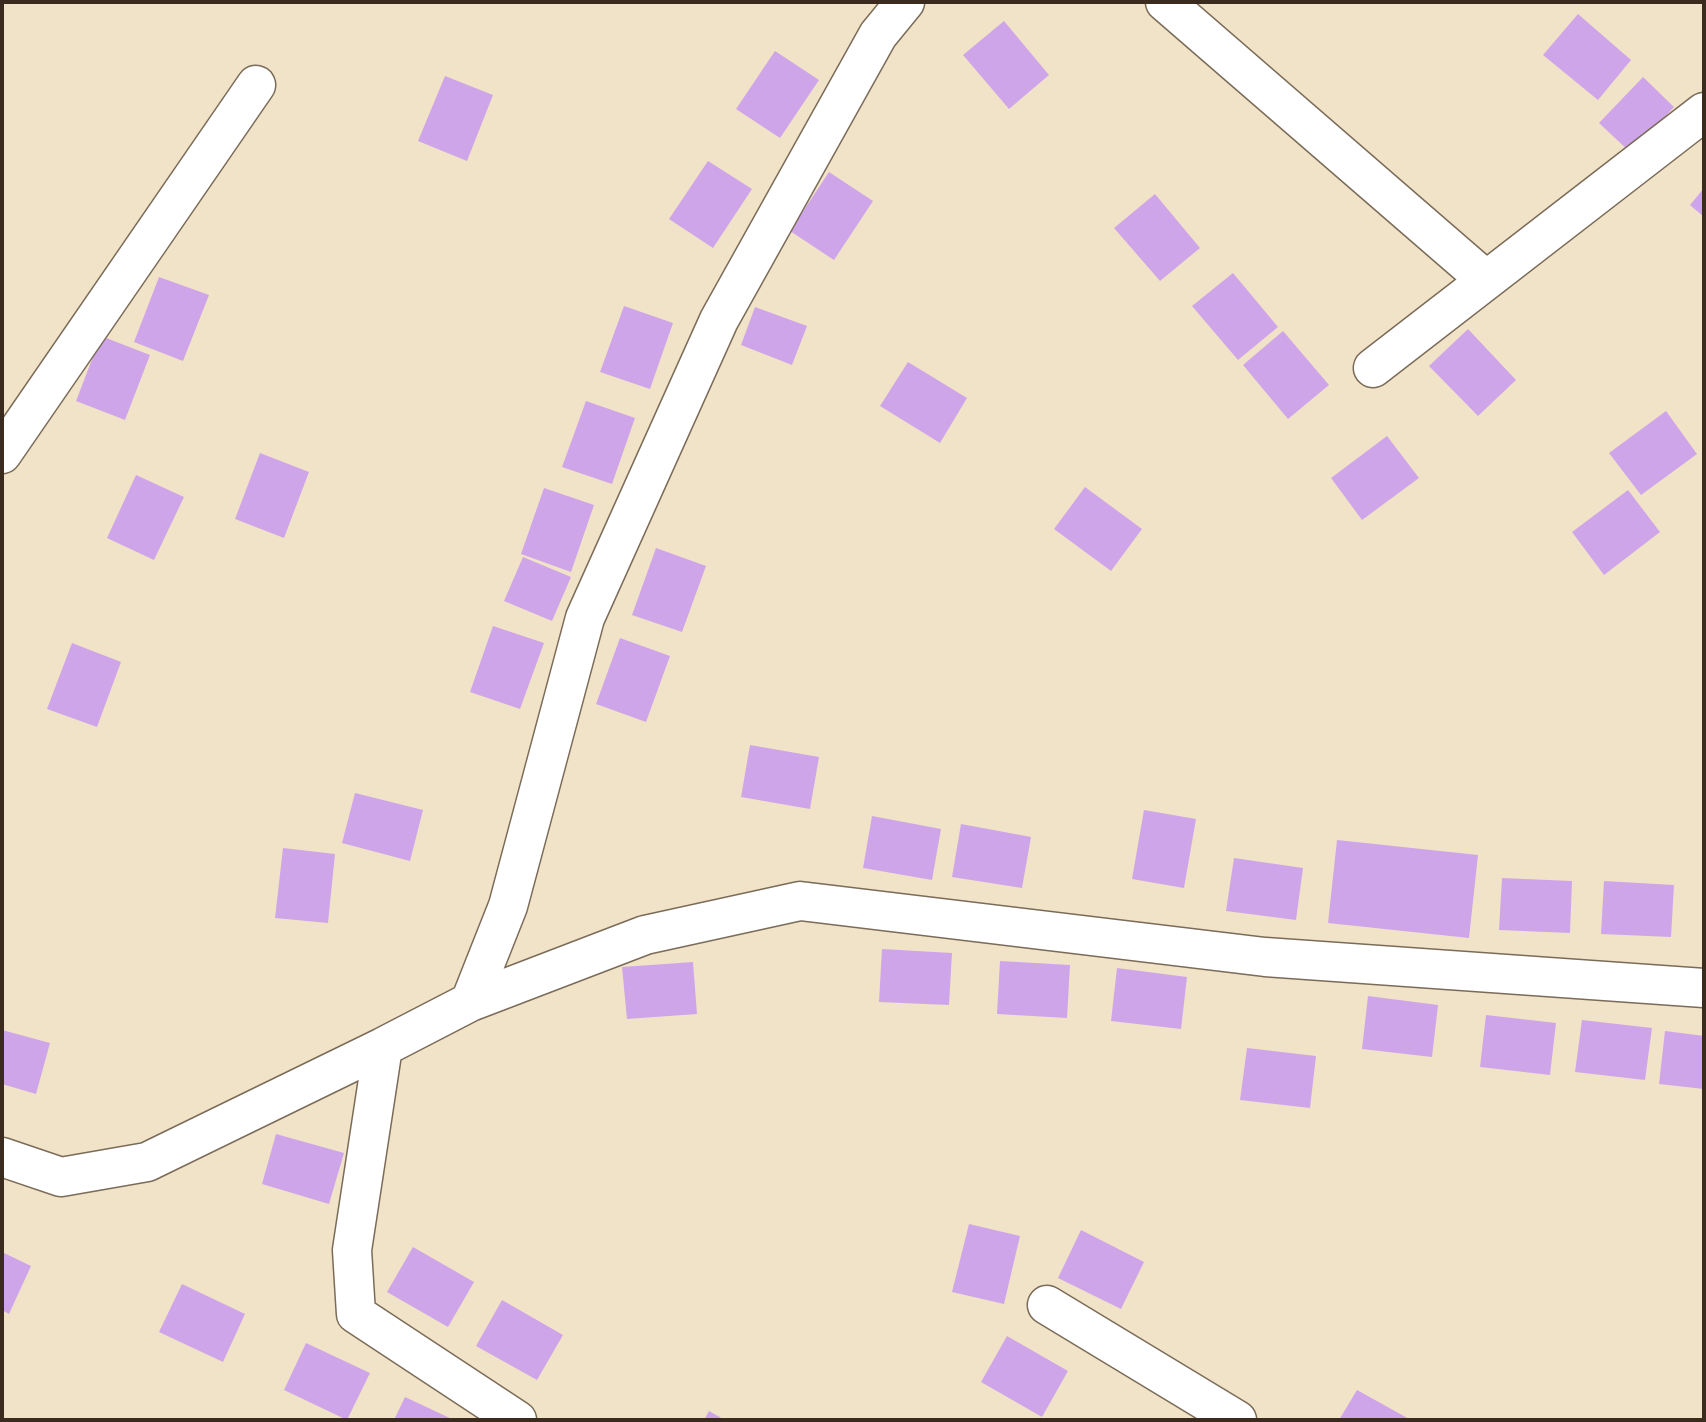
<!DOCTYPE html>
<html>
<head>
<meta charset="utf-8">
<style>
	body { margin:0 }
	#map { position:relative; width:1706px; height:1422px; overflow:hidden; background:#f1e3c7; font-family:Pangolin,sans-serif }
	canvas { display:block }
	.frame { position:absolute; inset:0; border:4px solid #3b2a1e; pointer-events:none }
</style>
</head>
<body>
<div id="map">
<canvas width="1706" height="1422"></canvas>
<div class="frame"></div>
</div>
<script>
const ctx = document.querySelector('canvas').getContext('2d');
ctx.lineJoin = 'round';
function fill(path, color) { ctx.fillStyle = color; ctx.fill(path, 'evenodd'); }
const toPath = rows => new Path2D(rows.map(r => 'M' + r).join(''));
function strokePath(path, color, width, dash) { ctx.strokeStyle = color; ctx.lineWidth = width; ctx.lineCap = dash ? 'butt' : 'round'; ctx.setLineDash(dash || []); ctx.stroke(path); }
fill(toPath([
	[1578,14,1631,60,1598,100,1543,55],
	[1004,21,1049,75,1009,109,963,55],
	[775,51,819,80,780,138,736,109],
	[445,76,493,95,467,161,418,141],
	[1643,77,1674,107,1631,153,1599,123],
	[708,161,752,189,713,248,669,219],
	[829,172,873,201,834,260,790,231],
	[1704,188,1704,217,1690,205],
	[1155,194,1200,248,1160,281,1114,228],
	[1233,273,1278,327,1238,360,1192,306],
	[159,277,209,295,183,361,134,342],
	[624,306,673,323,650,389,600,372],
	[755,307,807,326,792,365,741,345],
	[1468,329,1516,380,1478,416,1429,366],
	[1283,331,1329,385,1288,419,1243,365],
	[101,336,150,355,125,420,76,401],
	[908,362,967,398,940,443,880,406],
	[586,401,635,418,612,484,562,467],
	[1666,411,1697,454,1641,495,1609,453],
	[1387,436,1419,478,1362,520,1331,478],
	[260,453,309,472,284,538,235,519],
	[136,475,184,497,154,560,107,538],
	[1085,487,1142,529,1111,571,1054,529],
	[544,488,594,505,571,572,521,554],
	[1628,490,1660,532,1604,575,1572,532],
	[656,548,706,566,682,632,632,615],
	[523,557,571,577,552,621,504,601],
	[493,626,544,643,520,709,470,692],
	[620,638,670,656,646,722,596,704],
	[72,643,121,662,97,727,47,709],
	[750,745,819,757,810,809,741,797],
	[355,793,423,810,410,861,342,843],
	[1144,810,1196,819,1184,888,1132,879],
	[872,816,941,829,932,880,863,868],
	[961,824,1031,837,1022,888,952,877],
	[1337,840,1478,855,1469,938,1328,923],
	[283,848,335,854,328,923,275,918],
	[1234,858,1303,868,1296,920,1226,911],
	[1502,878,1572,881,1570,933,1499,930],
	[1604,881,1674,885,1671,937,1601,934],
	[882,949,952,953,949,1005,879,1002],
	[1000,961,1070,965,1067,1018,997,1014],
	[693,962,697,1014,627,1019,622,967],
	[1117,968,1187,977,1181,1029,1111,1021],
	[1368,996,1438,1005,1432,1057,1362,1049],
	[1486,1015,1556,1023,1550,1075,1480,1067],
	[1582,1020,1652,1028,1645,1080,1575,1072],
	[2,1030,50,1043,36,1094,2,1084],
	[1665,1031,1704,1036,1704,1089,1659,1084],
	[1247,1048,1316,1056,1310,1108,1240,1100],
	[276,1134,344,1153,329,1204,262,1184],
	[969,1224,1020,1236,1004,1304,952,1292],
	[1081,1230,1144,1262,1121,1309,1058,1278],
	[413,1247,474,1282,448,1327,387,1292],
	[2,1252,31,1266,9,1314,2,1310],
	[182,1284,245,1314,223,1362,159,1332],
	[502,1300,563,1335,537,1380,476,1346],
	[1007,1336,1068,1371,1042,1417,981,1382],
	[306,1343,370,1373,347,1420,284,1390],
	[1357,1390,1411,1420,1339,1420],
	[405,1397,454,1420,394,1420],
	[709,1411,725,1420,704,1420]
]), '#cfa5ea');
const minor = toPath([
	[1165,2,1486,280],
	[1373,368,1704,112],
	[2,454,256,85],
	[470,1002,508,906,585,618,719,320,878,35,905,2],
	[383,1047,352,1250,356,1314,517,1420],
	[2,1157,61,1177,147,1162,383,1047,470,1002,645,935,800,901,1265,957,1704,988],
	[1047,1305,1237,1420]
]);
strokePath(minor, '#7b6b59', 41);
strokePath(minor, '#fff', 38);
</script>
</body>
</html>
